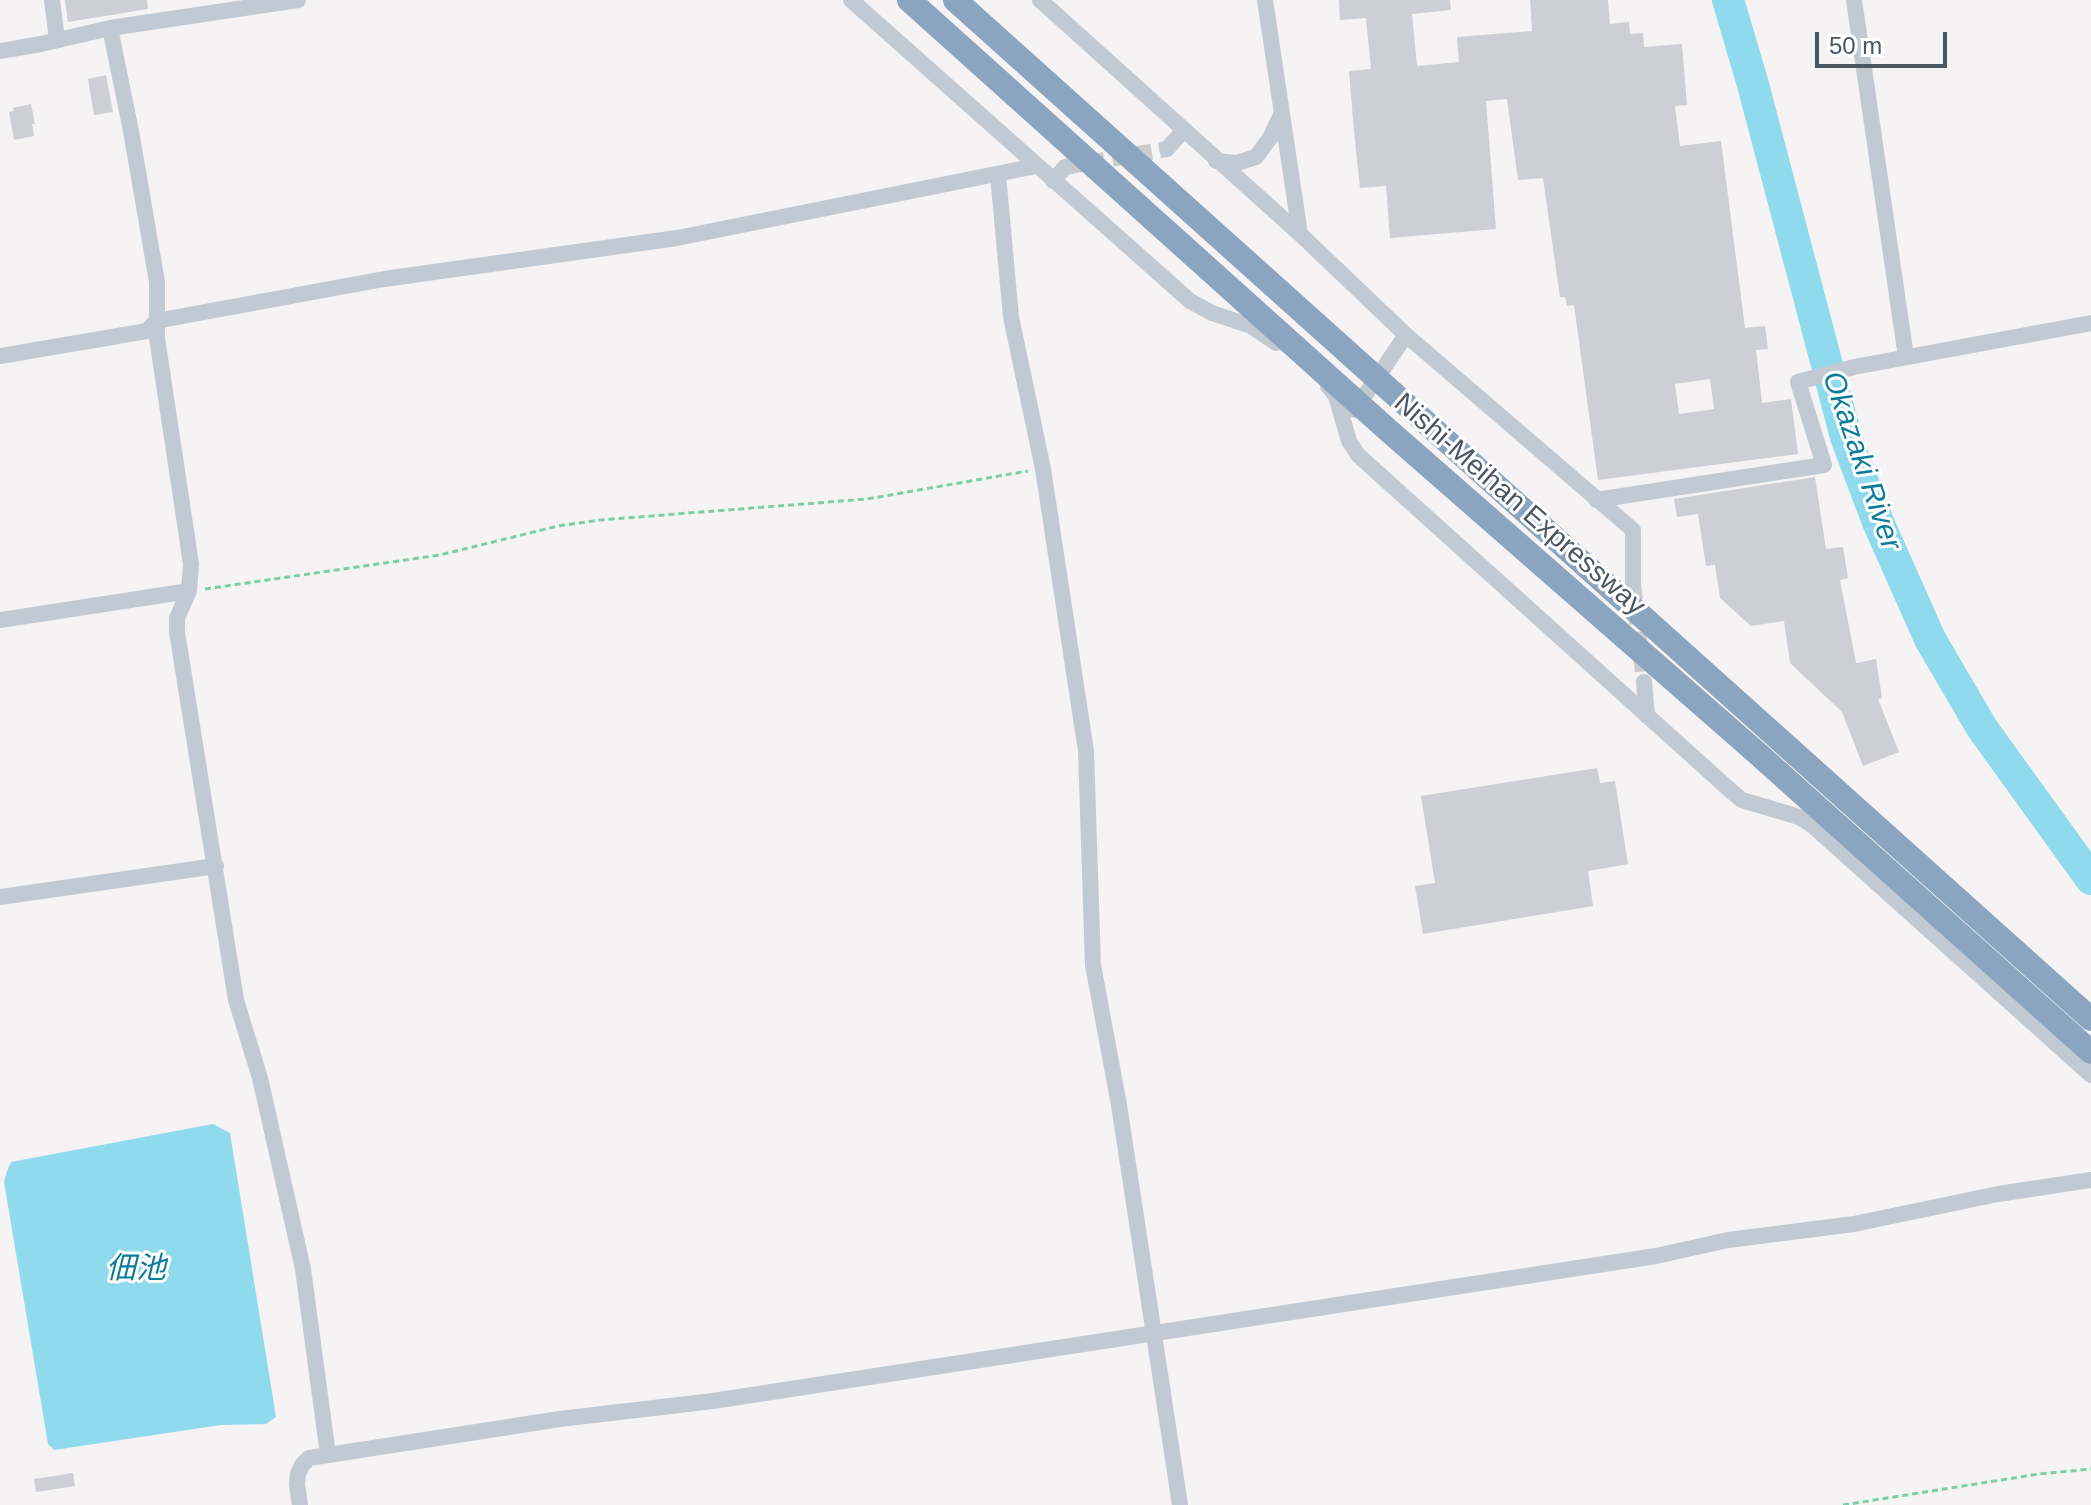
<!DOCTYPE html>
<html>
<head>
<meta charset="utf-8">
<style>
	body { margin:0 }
	#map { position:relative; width:2091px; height:1505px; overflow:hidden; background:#f5f3f3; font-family:Arial,sans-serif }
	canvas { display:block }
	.scale { position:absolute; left:1815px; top:32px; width:132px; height:36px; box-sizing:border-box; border:4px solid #4a5661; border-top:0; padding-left:10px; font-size:24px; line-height:28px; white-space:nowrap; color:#4a5661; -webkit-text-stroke:6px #fff; paint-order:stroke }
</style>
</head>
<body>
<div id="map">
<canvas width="2091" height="1505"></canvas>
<div class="scale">50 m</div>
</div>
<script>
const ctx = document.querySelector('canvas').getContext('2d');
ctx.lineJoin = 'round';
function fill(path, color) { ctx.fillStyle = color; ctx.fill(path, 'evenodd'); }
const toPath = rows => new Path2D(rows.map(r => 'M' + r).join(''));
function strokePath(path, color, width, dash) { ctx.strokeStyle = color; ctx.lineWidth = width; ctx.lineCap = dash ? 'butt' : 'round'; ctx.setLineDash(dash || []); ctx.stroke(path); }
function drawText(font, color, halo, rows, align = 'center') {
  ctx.font = font + ' Arial,"Noto Sans JP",sans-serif'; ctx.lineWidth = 6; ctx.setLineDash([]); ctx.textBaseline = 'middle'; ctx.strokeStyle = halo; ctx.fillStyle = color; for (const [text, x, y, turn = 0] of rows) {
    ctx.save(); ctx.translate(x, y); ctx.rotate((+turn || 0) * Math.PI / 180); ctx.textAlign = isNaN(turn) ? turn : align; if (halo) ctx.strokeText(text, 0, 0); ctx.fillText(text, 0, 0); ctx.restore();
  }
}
fill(toPath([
	[213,1124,230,1133,276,1417,266,1424,221,1425,54,1450,48,1444,4,1182,7,1171,11,1162]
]), '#90daee');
strokePath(toPath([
	[1728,0,1752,81,1846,437,1878,522,1930,639,1982,728,2091,879]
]), '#90daee', 32);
fill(toPath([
	[65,0,147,0,148,9,68,22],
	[1339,0,1450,0,1451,10,1412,14,1417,66,1459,62,1457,37,1532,31,1530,0,1608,0,1610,24,1629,22,1630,34,1643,33,1644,47,1682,44,1687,105,1675,106,1680,146,1721,141,1745,328,1765,326,1768,349,1756,350,1762,403,1791,399,1798,454,1598,480,1574,305,1567,306,1565,297,1560,297,1543,178,1518,180,1507,99,1486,101,1496,229,1390,238,1386,186,1360,188,1354,132,1349,71,1371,69,1366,18,1340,20],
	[1710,379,1714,409,1679,414,1675,384],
	[106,75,113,112,94,115,88,79],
	[31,104,35,124,32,124,34,136,14,140,9,112,14,111,13,108],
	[1815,477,1826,549,1843,547,1848,578,1840,580,1856,663,1876,659,1882,698,1878,699,1899,752,1863,766,1842,712,1790,663,1784,621,1751,626,1720,598,1715,565,1706,566,1698,514,1677,517,1674,499],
	[1597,768,1600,783,1615,781,1628,864,1588,871,1593,906,1423,934,1415,886,1435,883,1421,796],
	[73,1473,75,1486,36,1492,34,1479]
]), '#cdcfd5');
strokePath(toPath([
	[1065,167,1167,149],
	[1633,584,1644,682]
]), '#caccce', 16, [16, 8]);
strokePath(toPath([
	[205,589,440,555,558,526,600,520,867,499,1028,471],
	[1843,1505,2039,1474,2091,1469]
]), '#7ad0a6', 3, [6, 4]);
strokePath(toPath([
	[52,0,57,40],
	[851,0,1190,301,1212,313,1251,326,1276,343],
	[1040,0,1300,234,1406,335,1633,530,1633,584],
	[1265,0,1300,234],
	[1854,0,1906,357],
	[110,28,131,131,157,282,157,338,191,564,189,591,177,618,177,632,236,1000,260,1078,303,1269,328,1455],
	[0,51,41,44,110,28,298,0],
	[1167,149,1183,131],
	[1216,161,1237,163,1256,157,1270,138,1281,115],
	[998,175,1011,317,1043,469,1086,751,1093,965,1119,1105,1180,1505],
	[1053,181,1065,167],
	[0,356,147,331,156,321,384,279,677,238,1036,166],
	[1328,386,1336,396,1349,441,1358,455,1731,791,1742,800,1799,817,1812,825,2091,1075],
	[1355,410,1406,335],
	[1596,500,1824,465,1798,382,1854,367,2091,323],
	[0,620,189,591],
	[1644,682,1647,716],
	[0,897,216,866],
	[300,1505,297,1485,298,1474,302,1465,309,1458,560,1419,713,1401,1656,1256,1728,1240,1854,1224,1998,1194,2091,1180]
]), '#c1cad2', 16);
strokePath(toPath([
	[909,0,1389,431,1757,753,2091,1052],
	[955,0,2091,1019]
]), '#8ba5c1', 24);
drawText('28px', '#4a5661', '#fff', [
	["Nishi-Meihan Expressway",1519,505,41]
]);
drawText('italic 30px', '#0c7c9b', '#fff', [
	["Okazaki River",1861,461,71],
	["佃池",136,1270]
]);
</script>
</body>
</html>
